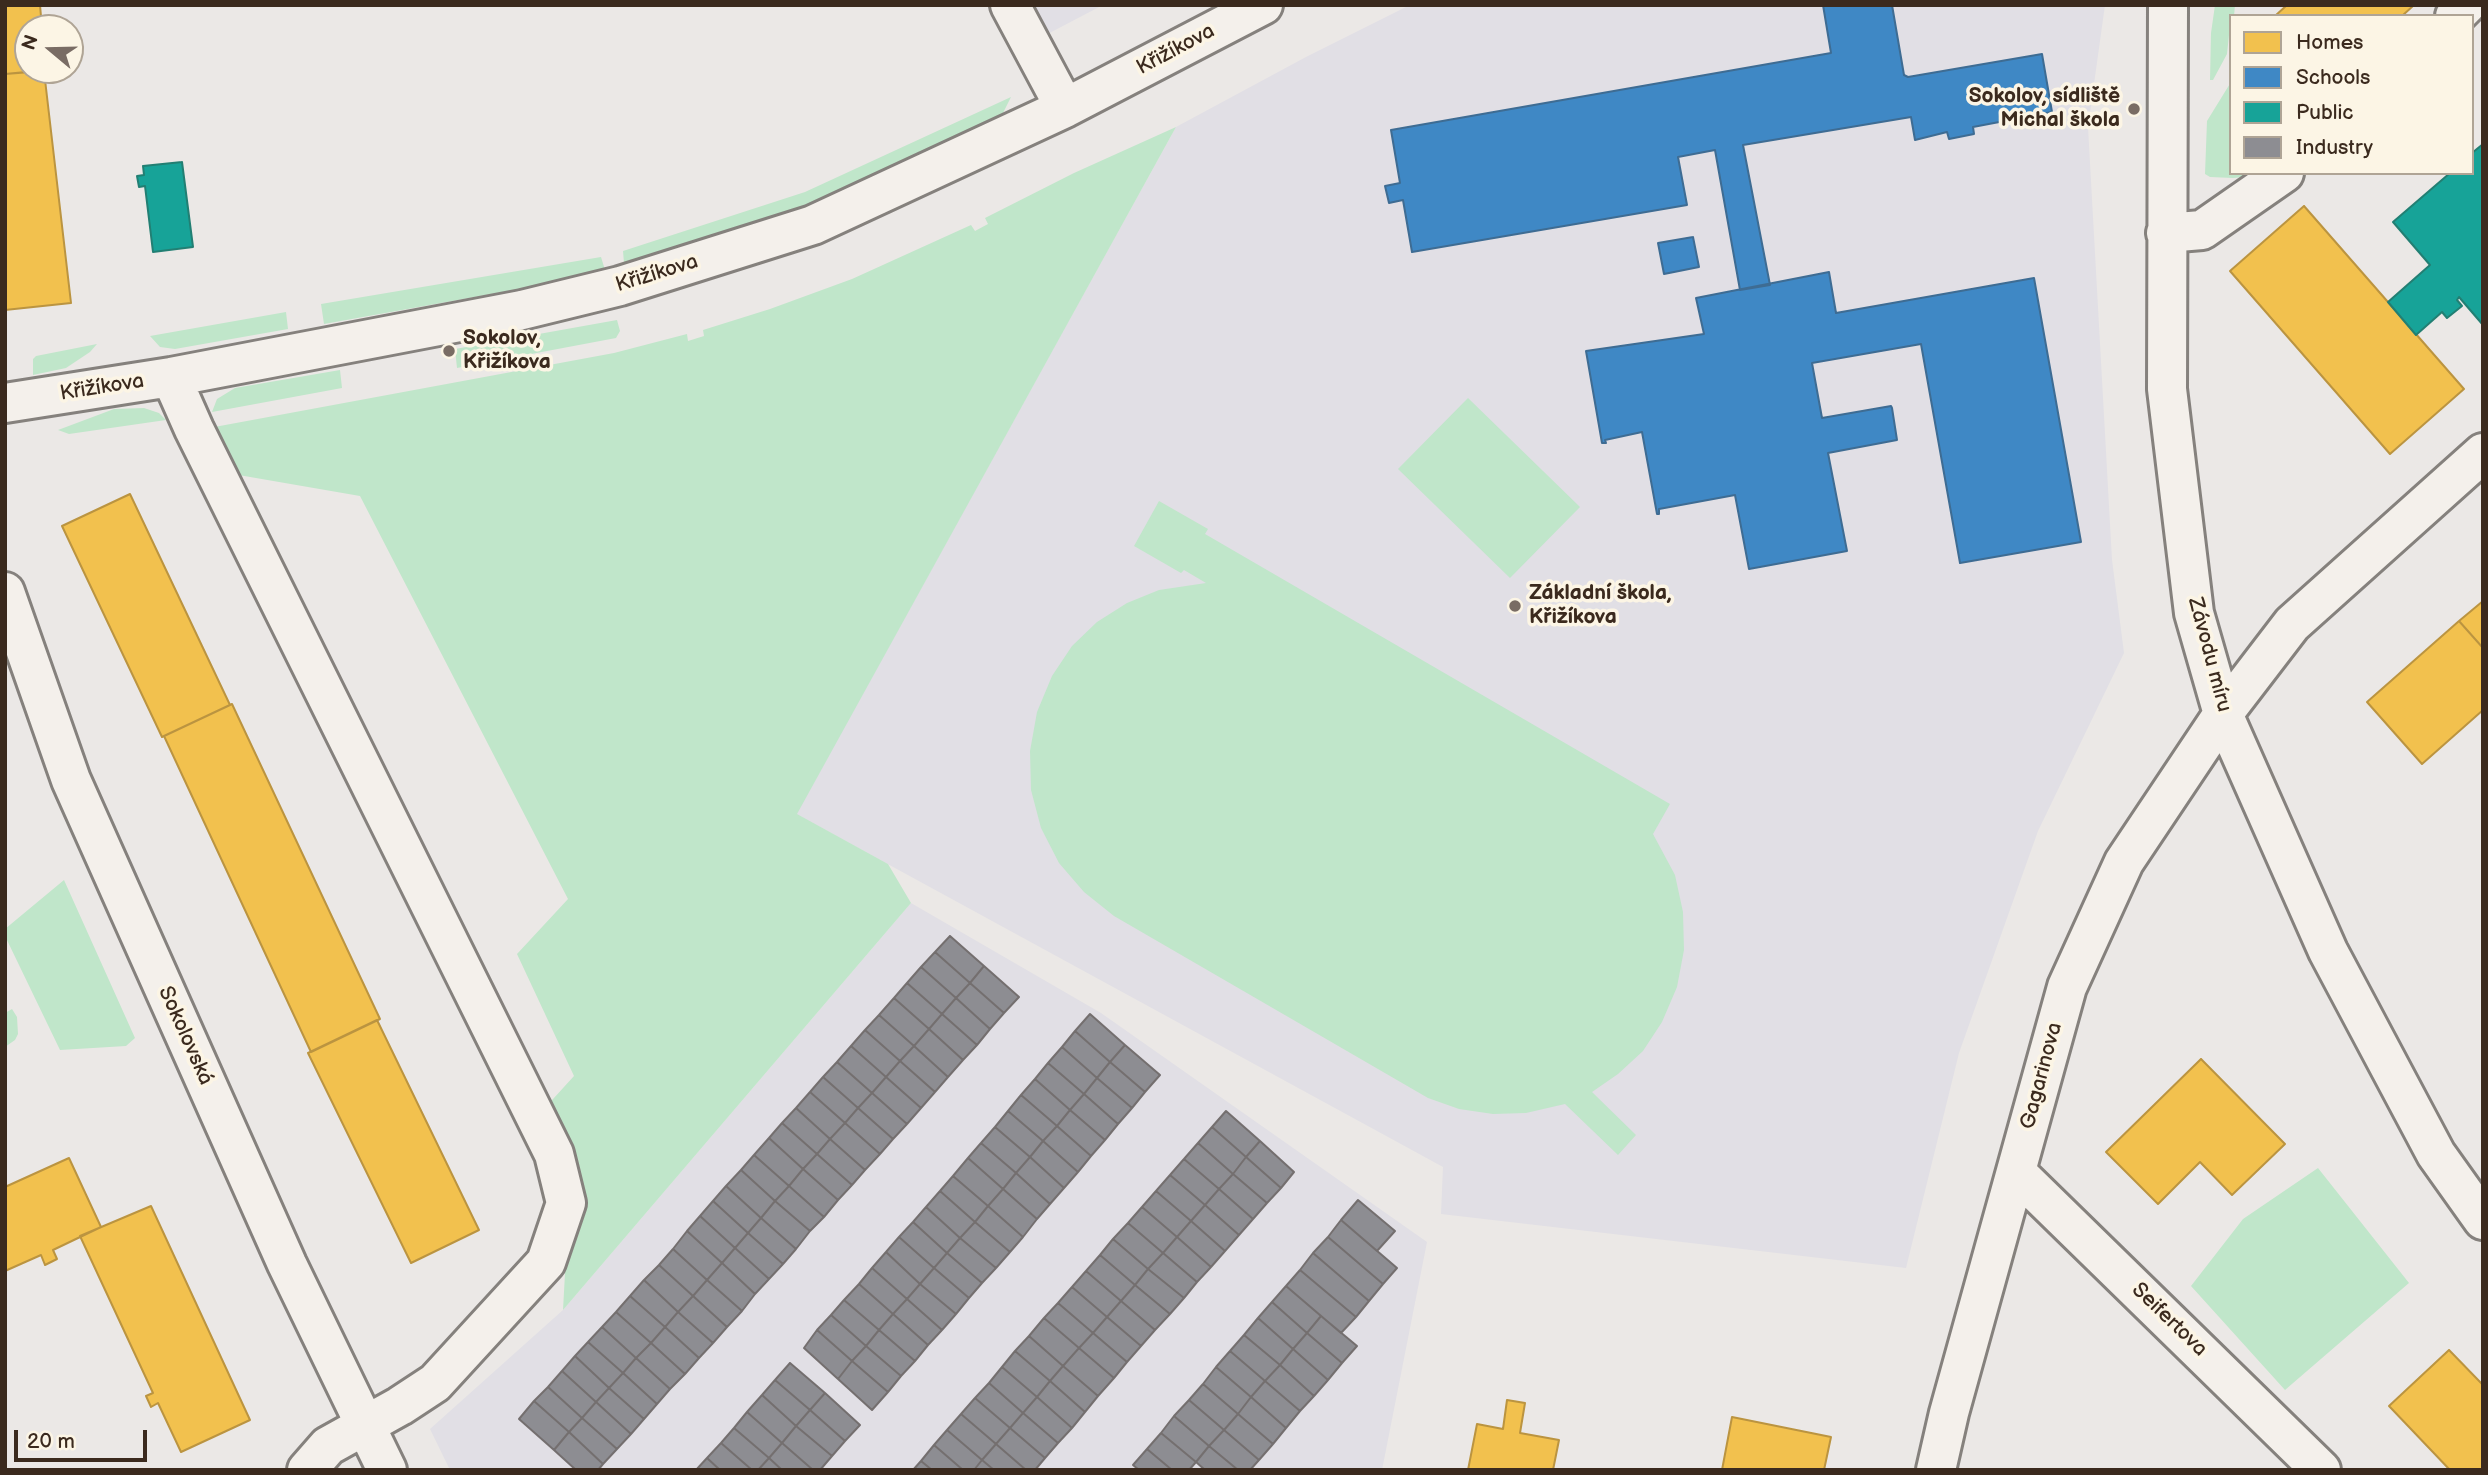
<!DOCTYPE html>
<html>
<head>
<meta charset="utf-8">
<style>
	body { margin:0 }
	#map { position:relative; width:2488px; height:1475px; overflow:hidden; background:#ebe8e6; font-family:"Balsamiq Sans",sans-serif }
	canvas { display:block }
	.frame { position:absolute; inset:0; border:7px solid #3b2a1e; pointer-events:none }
	.legend { position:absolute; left:2229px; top:14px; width:245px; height:161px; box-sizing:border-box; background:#fcf5e5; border:2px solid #afa495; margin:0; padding:9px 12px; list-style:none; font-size:21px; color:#3b2a1e }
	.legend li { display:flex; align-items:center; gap:14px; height:35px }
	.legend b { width:35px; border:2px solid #afa495 }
	.north { position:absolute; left:14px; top:14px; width:70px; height:70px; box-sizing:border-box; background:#fcf5e5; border:2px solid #afa495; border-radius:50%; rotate:289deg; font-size:19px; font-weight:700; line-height:28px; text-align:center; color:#3b2a1e }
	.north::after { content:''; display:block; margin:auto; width:24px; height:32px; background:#796c64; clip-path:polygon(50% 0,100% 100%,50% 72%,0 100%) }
	.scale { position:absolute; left:14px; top:1430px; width:133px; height:32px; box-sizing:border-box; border:4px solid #3b2a1e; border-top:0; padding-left:9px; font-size:21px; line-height:24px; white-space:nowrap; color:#3b2a1e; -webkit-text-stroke:5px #fcf5e5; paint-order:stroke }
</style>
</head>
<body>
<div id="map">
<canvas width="2488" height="1475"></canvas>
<div class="frame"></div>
<ul class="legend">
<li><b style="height:19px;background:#f2c14e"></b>Homes</li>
<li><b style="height:19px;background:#3f88c5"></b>Schools</li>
<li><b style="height:19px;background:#17a398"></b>Public</li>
<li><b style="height:19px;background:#8d8d92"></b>Industry</li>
</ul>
<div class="north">N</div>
<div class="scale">20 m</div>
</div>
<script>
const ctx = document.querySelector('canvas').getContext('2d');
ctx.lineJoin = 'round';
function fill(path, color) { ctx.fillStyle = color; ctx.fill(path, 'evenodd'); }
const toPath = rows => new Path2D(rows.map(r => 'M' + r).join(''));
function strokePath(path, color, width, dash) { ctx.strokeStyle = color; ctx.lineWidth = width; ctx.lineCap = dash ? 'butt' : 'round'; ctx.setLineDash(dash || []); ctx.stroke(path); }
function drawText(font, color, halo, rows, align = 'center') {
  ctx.font = font + ' "Balsamiq Sans",sans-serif'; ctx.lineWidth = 7; ctx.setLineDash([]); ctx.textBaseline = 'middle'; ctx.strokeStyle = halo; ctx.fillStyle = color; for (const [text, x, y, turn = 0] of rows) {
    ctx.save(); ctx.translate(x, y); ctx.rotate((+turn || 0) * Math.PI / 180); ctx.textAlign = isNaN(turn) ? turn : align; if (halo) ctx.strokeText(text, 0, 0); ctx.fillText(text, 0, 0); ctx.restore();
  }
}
fill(toPath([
	[1021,5,1103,5,1038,39],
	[1410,5,2105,5,2088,127,2112,560,2124,653,2038,831,1959,1053,1906,1268,1441,1214,1443,1167,796,814,1176,127,1306,57],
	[911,903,1101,1013,1427,1242,1382,1470,450,1470,430,1429,563,1310]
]), '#e1dfe5');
fill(toPath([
	[2215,5,2235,5,2234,16,2231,16,2227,54,2213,80,2210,80,2211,33],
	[2231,82,2231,173,2262,173,2256,176,2233,178,2210,177,2205,174,2207,121],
	[1011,97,1001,117,846,194,627,268,624,263,623,251,805,192],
	[1176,127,797,814,888,864,911,903,563,1310,567,1237,543,1110,574,1076,517,954,568,899,360,496,227,473,209,428,614,353,687,334,688,341,704,336,703,330,770,309,852,279,971,225,975,231,988,224,985,218,1074,173],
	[601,257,605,270,564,281,324,324,321,304],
	[286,312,288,329,175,349,160,347,150,336],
	[617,320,620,331,616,338,457,368,455,349],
	[97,344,90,352,66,368,33,375,33,359,36,356],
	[340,370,342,388,212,412,217,399,235,388],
	[1468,398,1580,507,1510,578,1398,469],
	[144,408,159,413,166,420,69,434,58,430,114,409],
	[1159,501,1208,529,1205,534,1670,804,1653,834,1675,875,1683,912,1684,950,1677,987,1662,1022,1643,1051,1618,1074,1592,1092,1636,1135,1618,1155,1565,1104,1526,1113,1493,1114,1459,1109,1428,1098,1114,916,1084,892,1059,863,1041,828,1031,790,1030,751,1037,712,1052,676,1072,646,1097,622,1127,603,1159,590,1206,583,1184,570,1181,573,1134,546],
	[64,880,135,1038,126,1046,60,1050,5,936,5,929],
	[12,1009,17,1017,18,1034,15,1040,5,1047,5,1013],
	[2318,1168,2409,1283,2285,1390,2191,1286,2243,1219]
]), '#c0e6ca');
const homes = toPath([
	[5,5,40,5,42,28,28,28,28,70,47,70,5,74,5,5],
	[2287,5,2414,5,2402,16,2275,16,2287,5],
	[44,71,71,303,5,310,5,74,44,71],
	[2304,206,2464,389,2390,454,2230,271,2304,206],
	[130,494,230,705,162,737,62,526,130,494],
	[2483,601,2483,648,2459,621,2483,601],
	[2459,621,2483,648,2483,710,2422,764,2367,702,2459,621],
	[232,704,380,1019,311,1052,164,736,232,704],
	[377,1020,479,1230,411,1263,308,1053,377,1020],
	[2201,1059,2285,1144,2232,1195,2200,1162,2158,1204,2106,1152,2201,1059],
	[69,1158,101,1227,53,1250,57,1259,45,1265,41,1255,5,1271,5,1187,69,1158],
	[151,1206,250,1420,181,1452,158,1403,151,1407,146,1396,153,1393,80,1236,151,1206],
	[2449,1350,2483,1385,2483,1470,2450,1470,2389,1406,2449,1350],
	[1507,1400,1525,1403,1520,1433,1559,1440,1553,1470,1468,1470,1477,1424,1503,1429,1507,1400],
	[1732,1417,1831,1437,1824,1470,1722,1470,1732,1417]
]);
fill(homes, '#f2c14e');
strokePath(homes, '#bb9440', 2);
const schools = toPath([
	[1823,5,1892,5,1904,75,1908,77,2042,54,2052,112,1973,127,1974,134,1949,139,1947,132,1915,140,1911,117,1743,145,1770,285,1740,290,1715,150,1678,157,1687,205,1412,252,1403,200,1389,203,1385,186,1400,183,1391,130,1831,53,1823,5],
	[1693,237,1699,267,1664,274,1658,243,1693,237],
	[1829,272,1836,313,2034,278,2081,542,1960,563,1921,344,1812,363,1822,418,1891,406,1892,408,1897,440,1828,453,1847,551,1749,569,1735,495,1659,509,1659,514,1657,514,1642,432,1605,440,1606,443,1602,443,1586,351,1704,334,1696,298,1829,272]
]);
fill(schools, '#3f88c5');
strokePath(schools, '#3e6c93', 2);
const public = toPath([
	[2483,144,2483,325,2459,297,2457,300,2462,306,2447,318,2442,312,2416,335,2388,302,2430,265,2393,222,2450,173,2472,173,2472,153,2483,144],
	[182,162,193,247,153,252,145,186,139,187,137,176,144,175,143,166,182,162]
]);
fill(public, '#17a398');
strokePath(public, '#227f73', 2);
const industry = toPath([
	[950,936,984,966,970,983,935,952,950,936],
	[935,952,970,983,956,998,921,967,935,952],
	[984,966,1019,997,1004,1013,970,983,984,966],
	[921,967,956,998,942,1014,907,983,921,967],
	[907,983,942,1014,929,1029,894,998,907,983],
	[970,983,1004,1013,990,1029,956,998,970,983],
	[894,998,929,1029,914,1046,879,1015,894,998],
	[956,998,990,1029,977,1045,942,1014,956,998],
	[942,1014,977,1045,963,1060,929,1029,942,1014],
	[1090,1014,1125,1045,1110,1062,1075,1031,1090,1014],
	[879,1015,914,1046,900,1061,865,1030,879,1015],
	[929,1029,963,1060,948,1077,914,1046,929,1029],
	[865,1030,900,1061,886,1077,851,1046,865,1030],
	[1075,1031,1110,1062,1097,1078,1062,1047,1075,1031],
	[1125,1045,1160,1075,1145,1092,1110,1062,1125,1045],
	[851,1046,886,1077,872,1093,837,1062,851,1046],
	[914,1046,948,1077,935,1092,900,1061,914,1046],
	[1062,1047,1097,1078,1084,1094,1048,1063,1062,1047],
	[900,1061,935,1092,921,1108,886,1077,900,1061],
	[837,1062,872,1093,858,1108,823,1077,837,1062],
	[1110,1062,1145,1092,1132,1108,1097,1078,1110,1062],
	[1048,1063,1084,1094,1070,1110,1035,1079,1048,1063],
	[823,1077,858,1108,845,1123,810,1092,823,1077],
	[886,1077,921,1108,907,1124,872,1093,886,1077],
	[1097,1078,1132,1108,1118,1124,1084,1094,1097,1078],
	[1035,1079,1070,1110,1057,1126,1021,1095,1035,1079],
	[810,1092,845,1123,830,1139,796,1108,810,1092],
	[872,1093,907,1124,893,1139,858,1108,872,1093],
	[1084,1094,1118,1124,1105,1140,1070,1110,1084,1094],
	[1021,1095,1057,1126,1043,1141,1008,1111,1021,1095],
	[796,1108,830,1139,817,1154,782,1123,796,1108],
	[858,1108,893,1139,880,1154,845,1123,858,1108],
	[1070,1110,1105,1140,1091,1156,1057,1126,1070,1110],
	[1008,1111,1043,1141,1030,1157,995,1127,1008,1111],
	[1226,1111,1260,1141,1246,1157,1212,1127,1226,1111],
	[782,1123,817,1154,803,1169,769,1138,782,1123],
	[845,1123,880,1154,865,1170,830,1139,845,1123],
	[1057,1126,1091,1156,1078,1172,1043,1141,1057,1126],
	[995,1127,1030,1157,1016,1173,981,1143,995,1127],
	[1212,1127,1246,1157,1233,1174,1198,1143,1212,1127],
	[769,1138,803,1169,789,1186,754,1155,769,1138],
	[830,1139,865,1170,852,1185,817,1154,830,1139],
	[1043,1141,1078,1172,1064,1188,1030,1157,1043,1141],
	[1260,1141,1294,1172,1281,1188,1246,1157,1260,1141],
	[981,1143,1016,1173,1003,1189,968,1158,981,1143],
	[1198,1143,1233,1174,1219,1189,1184,1159,1198,1143],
	[817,1154,852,1185,838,1200,803,1169,817,1154],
	[754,1155,789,1186,775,1201,741,1170,754,1155],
	[1030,1157,1064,1188,1050,1204,1016,1173,1030,1157],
	[1246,1157,1281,1188,1267,1203,1233,1174,1246,1157],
	[968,1158,1003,1189,988,1206,953,1176,968,1158],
	[1184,1159,1219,1189,1205,1205,1170,1175,1184,1159],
	[803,1169,838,1200,824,1217,789,1186,803,1169],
	[741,1170,775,1201,761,1218,726,1186,741,1170],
	[1016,1173,1050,1204,1037,1219,1003,1189,1016,1173],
	[1233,1174,1267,1203,1253,1219,1219,1189,1233,1174],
	[1170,1175,1205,1205,1191,1221,1156,1191,1170,1175],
	[953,1176,988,1206,975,1222,940,1191,953,1176],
	[726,1186,761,1218,748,1233,713,1201,726,1186],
	[789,1186,824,1217,810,1231,775,1201,789,1186],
	[1003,1189,1037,1219,1023,1237,988,1206,1003,1189],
	[1219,1189,1253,1219,1239,1235,1205,1205,1219,1189],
	[940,1191,975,1222,960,1238,926,1207,940,1191],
	[1156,1191,1191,1221,1177,1237,1142,1207,1156,1191],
	[1358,1200,1395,1231,1377,1251,1341,1220,1358,1200],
	[713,1201,748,1233,735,1248,700,1216,713,1201],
	[775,1201,810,1231,796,1249,761,1218,775,1201],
	[1205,1205,1239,1235,1225,1251,1191,1221,1205,1205],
	[988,1206,1023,1237,1010,1252,975,1222,988,1206],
	[926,1207,960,1238,947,1253,913,1222,926,1207],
	[1142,1207,1177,1237,1163,1253,1128,1223,1142,1207],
	[700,1216,735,1248,722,1263,687,1231,700,1216],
	[761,1218,796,1249,783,1264,748,1233,761,1218],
	[1341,1220,1397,1268,1383,1284,1328,1237,1341,1220],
	[1191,1221,1225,1251,1211,1267,1177,1237,1191,1221],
	[913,1222,947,1253,934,1268,899,1237,913,1222],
	[975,1222,1010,1252,996,1268,960,1238,975,1222],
	[1128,1223,1163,1253,1148,1269,1113,1239,1128,1223],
	[687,1231,722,1263,707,1280,673,1249,687,1231],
	[748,1233,783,1264,769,1279,735,1248,748,1233],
	[899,1237,934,1268,920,1284,886,1252,899,1237],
	[1177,1237,1211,1267,1197,1282,1163,1253,1177,1237],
	[1328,1237,1383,1284,1369,1301,1313,1253,1328,1237],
	[960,1238,996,1268,982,1283,947,1253,960,1238],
	[1113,1239,1148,1269,1135,1285,1100,1255,1113,1239],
	[735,1248,769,1279,755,1294,722,1263,735,1248],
	[673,1249,707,1280,693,1296,659,1265,673,1249],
	[886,1252,920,1284,907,1299,872,1268,886,1252],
	[947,1253,982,1283,969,1298,934,1268,947,1253],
	[1163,1253,1197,1282,1184,1298,1148,1269,1163,1253],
	[1313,1253,1369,1301,1356,1317,1300,1270,1313,1253],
	[1100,1255,1135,1285,1121,1301,1086,1271,1100,1255],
	[722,1263,755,1294,742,1311,707,1280,722,1263],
	[659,1265,693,1296,678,1312,644,1280,659,1265],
	[872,1268,907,1299,893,1314,859,1284,872,1268],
	[934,1268,969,1298,956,1314,920,1284,934,1268],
	[1148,1269,1184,1298,1170,1314,1135,1285,1148,1269],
	[1300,1270,1356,1317,1341,1333,1286,1286,1300,1270],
	[1086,1271,1121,1301,1107,1317,1072,1287,1086,1271],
	[644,1280,678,1312,665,1327,630,1296,644,1280],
	[707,1280,742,1311,727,1327,693,1296,707,1280],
	[859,1284,893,1314,879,1330,844,1300,859,1284],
	[920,1284,956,1314,942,1330,907,1299,920,1284],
	[1135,1285,1170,1314,1155,1330,1121,1301,1135,1285],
	[1286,1286,1321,1316,1307,1333,1272,1302,1286,1286],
	[1072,1287,1107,1317,1093,1333,1058,1303,1072,1287],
	[630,1296,665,1327,651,1343,616,1312,630,1296],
	[693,1296,727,1327,713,1343,678,1312,693,1296],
	[907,1299,942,1330,928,1345,893,1314,907,1299],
	[844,1300,879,1330,866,1346,831,1315,844,1300],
	[1121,1301,1155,1330,1141,1346,1107,1317,1121,1301],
	[1272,1302,1307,1333,1293,1349,1258,1318,1272,1302],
	[1058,1303,1093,1333,1079,1348,1044,1318,1058,1303],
	[616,1312,651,1343,636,1358,602,1327,616,1312],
	[678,1312,713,1343,699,1358,665,1327,678,1312],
	[893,1314,928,1345,915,1361,879,1330,893,1314],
	[831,1315,866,1346,852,1361,817,1330,831,1315],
	[1321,1316,1357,1346,1342,1363,1307,1333,1321,1316],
	[1107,1317,1141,1346,1127,1362,1093,1333,1107,1317],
	[1044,1318,1079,1348,1063,1366,1029,1336,1044,1318],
	[1258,1318,1293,1349,1280,1365,1244,1335,1258,1318],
	[602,1327,636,1358,623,1373,588,1342,602,1327],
	[665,1327,699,1358,685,1374,651,1343,665,1327],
	[817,1330,852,1361,838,1379,804,1348,817,1330],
	[879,1330,915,1361,901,1376,866,1346,879,1330],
	[1093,1333,1127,1362,1114,1378,1079,1348,1093,1333],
	[1307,1333,1342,1363,1328,1380,1293,1349,1307,1333],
	[1244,1335,1280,1365,1265,1381,1230,1351,1244,1335],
	[1029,1336,1063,1366,1050,1381,1015,1351,1029,1336],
	[588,1342,623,1373,609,1388,575,1356,588,1342],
	[651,1343,685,1374,670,1389,636,1358,651,1343],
	[866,1346,901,1376,888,1392,852,1361,866,1346],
	[1079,1348,1114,1378,1098,1396,1063,1366,1079,1348],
	[1293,1349,1328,1380,1314,1396,1280,1365,1293,1349],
	[1015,1351,1050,1381,1037,1397,1002,1367,1015,1351],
	[1230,1351,1265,1381,1251,1397,1216,1367,1230,1351],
	[575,1356,609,1388,596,1402,562,1371,575,1356],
	[636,1358,670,1389,657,1404,623,1373,636,1358],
	[852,1361,888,1392,872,1410,838,1379,852,1361],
	[790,1363,825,1393,810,1410,775,1380,790,1363],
	[1280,1365,1314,1396,1300,1411,1265,1381,1280,1365],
	[1063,1366,1098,1396,1085,1412,1050,1381,1063,1366],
	[1002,1367,1037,1397,1023,1413,989,1383,1002,1367],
	[1216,1367,1251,1397,1238,1414,1203,1384,1216,1367],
	[562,1371,596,1402,582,1418,548,1387,562,1371],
	[623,1373,657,1404,644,1419,609,1388,623,1373],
	[775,1380,810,1410,796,1426,762,1395,775,1380],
	[1050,1381,1085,1412,1072,1428,1037,1397,1050,1381],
	[1265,1381,1300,1411,1286,1428,1251,1397,1265,1381],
	[989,1383,1023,1413,1010,1428,975,1398,989,1383],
	[1203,1384,1238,1414,1224,1430,1189,1400,1203,1384],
	[548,1387,582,1418,569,1432,534,1401,548,1387],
	[609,1388,644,1419,631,1434,596,1402,609,1388],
	[825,1393,860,1425,845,1441,810,1410,825,1393],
	[762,1395,796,1426,782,1443,747,1412,762,1395],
	[1037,1397,1072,1428,1058,1443,1023,1413,1037,1397],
	[1251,1397,1286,1428,1273,1444,1238,1414,1251,1397],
	[975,1398,1010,1428,996,1444,961,1414,975,1398],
	[1189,1400,1224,1430,1209,1446,1174,1416,1189,1400],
	[534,1401,569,1432,554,1450,519,1419,534,1401],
	[596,1402,631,1434,617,1449,582,1418,596,1402],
	[810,1410,845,1441,832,1456,796,1426,810,1410],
	[747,1412,782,1443,769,1458,734,1428,747,1412],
	[1023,1413,1058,1443,1045,1458,1010,1428,1023,1413],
	[961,1414,996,1444,982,1460,947,1430,961,1414],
	[1238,1414,1273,1444,1259,1460,1224,1430,1238,1414],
	[1174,1416,1209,1446,1196,1462,1161,1433,1174,1416],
	[582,1418,617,1449,603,1464,569,1432,582,1418],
	[796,1426,832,1456,820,1470,813,1470,782,1443,796,1426],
	[734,1428,769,1458,758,1470,752,1470,721,1443,734,1428],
	[1010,1428,1045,1458,1035,1470,1026,1470,996,1444,1010,1428],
	[947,1430,982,1460,974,1470,963,1470,934,1445,947,1430],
	[1224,1430,1259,1460,1250,1470,1238,1470,1209,1446,1224,1430],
	[569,1432,603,1464,598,1470,576,1470,554,1450,569,1432],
	[1161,1433,1196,1462,1189,1470,1172,1470,1147,1449,1161,1433],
	[721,1443,752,1470,720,1470,707,1458,721,1443],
	[782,1443,813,1470,782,1470,769,1458,782,1443],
	[996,1444,1026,1470,994,1470,982,1460,996,1444],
	[934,1445,963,1470,932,1470,921,1461,934,1445],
	[1209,1446,1238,1470,1205,1470,1196,1462,1209,1446],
	[1147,1449,1172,1470,1139,1470,1133,1465,1147,1449],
	[707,1458,720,1470,696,1470,707,1458],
	[769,1458,782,1470,758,1470,769,1458],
	[982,1460,994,1470,974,1470,982,1460],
	[921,1461,932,1470,913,1470,921,1461]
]);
fill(industry, '#8d8d92');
strokePath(industry, '#746f6f', 2);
const minor = toPath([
	[1010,5,1065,108],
	[2168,5,2167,389,2194,613,2223,714,2328,951,2436,1154,2483,1220],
	[2455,16,2466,5],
	[2166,233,2202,230,2284,173],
	[171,377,194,429,554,1154,566,1203,546,1262,435,1383,400,1406,328,1446,307,1470],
	[5,403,171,377,522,310,620,286,813,225,1065,108,1263,5],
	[5,592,71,780,287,1264,387,1470],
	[2016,1172,2321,1470],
	[1936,1470,1949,1413,2067,987,2124,862,2223,714,2292,624,2483,453]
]);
strokePath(minor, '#85817d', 44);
strokePath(minor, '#f4f0eb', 38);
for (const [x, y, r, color] of [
	[2134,109,7,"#796c64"],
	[449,351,7,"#796c64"],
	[1515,606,7,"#796c64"]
]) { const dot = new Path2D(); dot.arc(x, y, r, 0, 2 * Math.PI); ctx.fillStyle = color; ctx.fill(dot); strokePath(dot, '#fcf5e5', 2.5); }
drawText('21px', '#3b2a1e', '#fcf5e5', [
	["Křižíkova",1176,50,-28],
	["Křižíkova",657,274,-17],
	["Křižíkova",102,388,-9],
	["Závodu míru",2209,655,75],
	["Sokolovská",185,1036,66],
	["Gagarinova",2042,1076,-75],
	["Seifertova",2169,1320,44]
]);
drawText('bold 21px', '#3b2a1e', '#fcf5e5', [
	["Sokolov, sídliště",2120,97,"right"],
	["Michal škola",2120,121,"right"],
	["Sokolov,",463,339],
	["Křižíkova",463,363],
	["Základní škola,",1529,594],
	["Křižíkova",1529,618]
], 'left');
</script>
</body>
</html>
